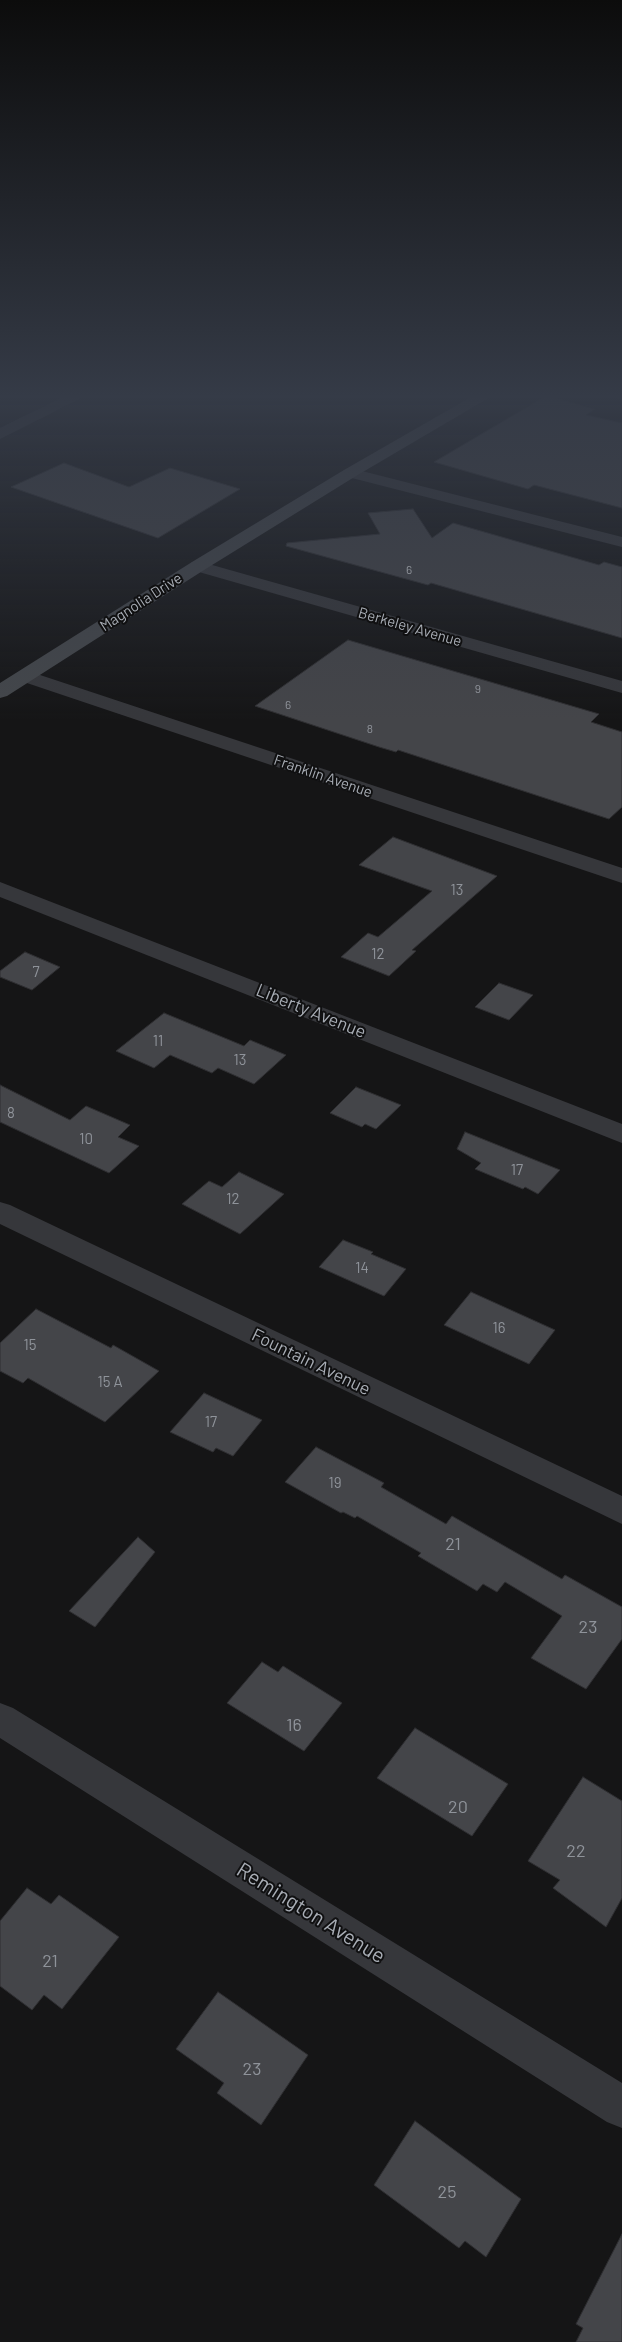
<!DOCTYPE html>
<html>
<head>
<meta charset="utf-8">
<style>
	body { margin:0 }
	canvas { display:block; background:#151516 }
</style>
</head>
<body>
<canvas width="622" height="2342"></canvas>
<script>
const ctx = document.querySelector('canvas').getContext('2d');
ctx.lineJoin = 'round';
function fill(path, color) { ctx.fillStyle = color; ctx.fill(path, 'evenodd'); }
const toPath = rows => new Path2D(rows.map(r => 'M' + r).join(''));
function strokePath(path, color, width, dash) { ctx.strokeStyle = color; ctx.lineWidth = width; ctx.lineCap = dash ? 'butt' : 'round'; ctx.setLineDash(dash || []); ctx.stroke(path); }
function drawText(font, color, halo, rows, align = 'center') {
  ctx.font = font + ' Barlow,sans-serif'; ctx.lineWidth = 4; ctx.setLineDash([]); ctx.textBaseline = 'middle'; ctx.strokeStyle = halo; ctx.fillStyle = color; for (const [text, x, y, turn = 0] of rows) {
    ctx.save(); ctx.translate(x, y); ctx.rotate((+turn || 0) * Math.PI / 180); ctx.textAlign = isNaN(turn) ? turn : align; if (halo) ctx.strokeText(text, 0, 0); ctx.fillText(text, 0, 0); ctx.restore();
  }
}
const building = toPath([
	[546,396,595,409,586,415,622,423,622,508,534,485,528,489,434,462,546,396],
	[64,463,129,487,170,468,240,489,158,538,11,487,64,463],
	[413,509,432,538,453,523,599,565,604,562,622,567,622,638,431,583,428,585,286,546,287,543,380,534,368,513,413,509],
	[348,640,599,714,591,722,622,732,622,807,609,819,398,750,396,752,379,747,255,706,348,640],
	[393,837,497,876,412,950,416,951,389,976,341,957,368,933,378,937,432,891,359,865,393,837],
	[25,952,60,967,32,990,0,977,0,971,25,952],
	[499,983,533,995,509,1020,475,1007,499,983],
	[164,1013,244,1046,250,1040,286,1055,254,1084,218,1068,212,1073,170,1055,154,1068,116,1051,164,1013],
	[0,1085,70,1120,86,1106,130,1125,118,1137,139,1146,109,1173,0,1122,0,1085],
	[356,1087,401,1105,376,1129,365,1124,362,1127,330,1113,356,1087],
	[465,1132,560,1170,538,1194,525,1187,523,1189,475,1169,481,1163,457,1149,465,1132],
	[239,1172,284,1194,240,1234,182,1204,209,1181,222,1187,239,1172],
	[343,1240,373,1252,371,1254,406,1269,384,1296,319,1267,343,1240],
	[471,1292,555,1330,529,1364,444,1325,471,1292],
	[36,1309,111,1348,113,1345,159,1371,105,1422,28,1378,23,1383,0,1371,0,1343,36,1309],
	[204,1393,262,1420,233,1456,216,1448,213,1452,170,1432,204,1393],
	[316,1447,384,1483,381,1487,446,1524,452,1516,562,1579,565,1575,622,1607,622,1639,586,1689,531,1658,562,1616,505,1582,497,1592,483,1584,477,1591,418,1556,421,1553,357,1516,355,1518,343,1512,341,1513,285,1482,316,1447],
	[138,1537,155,1552,95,1627,69,1611,138,1537],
	[262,1662,278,1672,283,1666,342,1703,304,1751,227,1703,262,1662],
	[415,1728,508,1784,472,1836,377,1778,415,1728],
	[583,1777,622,1801,622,1898,606,1927,553,1888,560,1880,528,1861,583,1777],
	[27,1888,51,1904,59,1895,119,1937,62,2009,44,1995,32,2010,0,1986,0,1921,27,1888],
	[218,1992,308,2055,261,2125,217,2093,224,2083,176,2049,218,1992],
	[415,2121,521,2199,486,2257,465,2241,459,2248,374,2185,415,2121],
	[622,2234,622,2342,576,2342,583,2328,576,2324,622,2234]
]);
fill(building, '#444549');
strokePath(building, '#2f2f32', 1);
fill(toPath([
	[71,393,91,393,0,439,0,428,71,393],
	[607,393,622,393,622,400,609,396,607,393],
	[350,468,622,537,622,547,344,476,342,473,344,470,350,468],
	[198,561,622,681,622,693,192,570,189,566,192,562,198,561],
	[25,670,622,868,622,883,18,680,15,676,18,672,25,670],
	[0,882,622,1124,622,1143,0,897,0,882],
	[0,1202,10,1205,622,1496,622,1524,0,1224,0,1202],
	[0,1703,13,1708,622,2083,622,2128,607,2122,0,1738,0,1703]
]), '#36373b');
fill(toPath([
	[478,393,497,393,356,476,204,570,7,696,0,698,0,683,192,562,344,470,478,393]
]), '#44474b');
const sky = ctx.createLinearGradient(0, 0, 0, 721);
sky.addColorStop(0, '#0c0c0c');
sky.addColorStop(0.55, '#353b47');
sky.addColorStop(1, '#353b4700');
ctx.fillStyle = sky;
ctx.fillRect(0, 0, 622, 721);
drawText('12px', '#8f939a', null, [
	["6",409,570],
	["9",478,689],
	["6",288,705],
	["8",370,729]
]);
drawText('15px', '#a8adb5', '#101011', [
	["Magnolia Drive",141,602,-33],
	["Berkeley Avenue",410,627,16],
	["Franklin Avenue",323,776,19]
]);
drawText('15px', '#8f939a', null, [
	["13",457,890],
	["12",378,954],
	["7",36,972],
	["11",158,1041],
	["13",240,1060],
	["8",11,1113],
	["10",86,1139],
	["17",517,1170],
	["12",233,1199],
	["14",362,1268],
	["16",499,1328],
	["15",30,1345],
	["15 A",110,1382],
	["17",211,1422],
	["19",335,1483]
]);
drawText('18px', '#a8adb5', '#101011', [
	["Liberty Avenue",311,1011,22],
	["Fountain Avenue",311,1362,26]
]);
drawText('18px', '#8f939a', null, [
	["21",453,1544],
	["23",588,1627],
	["16",294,1725],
	["20",458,1807],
	["22",576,1851],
	["21",50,1961],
	["23",252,2069],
	["25",447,2192]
]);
drawText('21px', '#a8adb5', '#101011', [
	["Remington Avenue",311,1913,32]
]);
</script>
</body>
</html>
